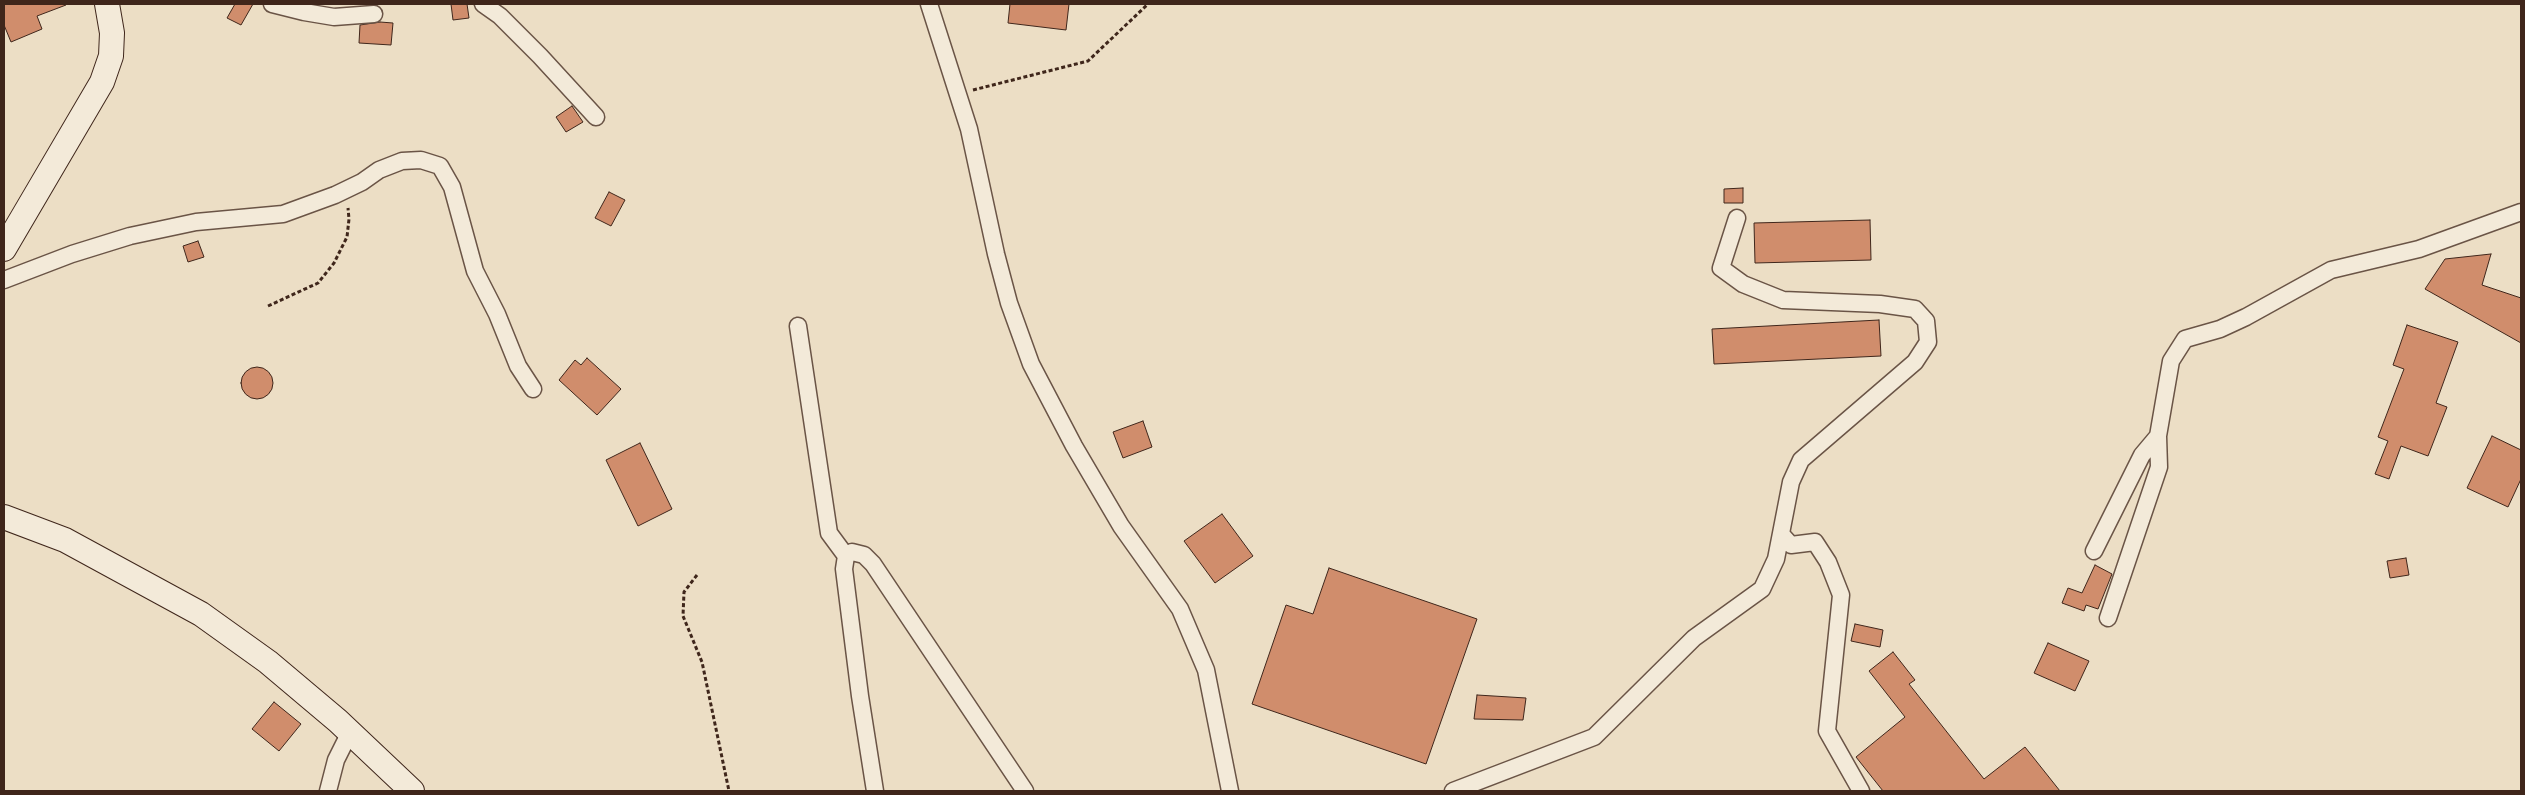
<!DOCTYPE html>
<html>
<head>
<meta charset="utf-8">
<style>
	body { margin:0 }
	#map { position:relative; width:2525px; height:795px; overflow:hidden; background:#ecdec5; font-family:Vollkorn,serif }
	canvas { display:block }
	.frame { position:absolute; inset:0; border:5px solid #3f261b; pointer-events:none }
</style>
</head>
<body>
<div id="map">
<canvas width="2525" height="795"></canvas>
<div class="frame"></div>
</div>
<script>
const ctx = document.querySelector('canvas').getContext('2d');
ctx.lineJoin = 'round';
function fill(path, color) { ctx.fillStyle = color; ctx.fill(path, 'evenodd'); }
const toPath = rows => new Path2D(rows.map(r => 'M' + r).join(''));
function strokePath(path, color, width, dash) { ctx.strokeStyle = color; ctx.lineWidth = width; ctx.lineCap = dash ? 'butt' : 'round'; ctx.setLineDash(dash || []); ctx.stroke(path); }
const building = toPath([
	[4,4,66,4,66,5,37,16,42,29,11,42,4,25,4,4],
	[235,4,253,4,241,25,227,18,235,4],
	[451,4,467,4,469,18,453,20,451,4],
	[1010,4,1069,4,1066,30,1008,23,1010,4],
	[380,22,393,23,391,45,359,43,360,25,380,22],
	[572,106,583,122,566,132,556,117,572,106],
	[1743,188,1743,203,1724,203,1724,189,1743,188],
	[609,192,625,200,611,226,595,218,609,192],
	[1870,220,1871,260,1755,263,1754,223,1870,220],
	[198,241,204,257,188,262,183,246,198,241],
	[2491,254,2482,285,2521,298,2521,343,2425,289,2445,259,2491,254],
	[1879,320,1881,356,1714,364,1712,329,1879,320],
	[2407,325,2458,342,2436,403,2447,407,2428,456,2401,446,2389,479,2375,474,2388,441,2378,437,2404,369,2393,365,2407,325],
	[587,358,621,389,597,415,559,380,575,360,581,365,587,358],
	'241 383a16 16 0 1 1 32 0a16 16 0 1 1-32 0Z',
	[1143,421,1152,447,1123,458,1113,432,1143,421],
	[2492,436,2521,450,2521,479,2508,507,2467,488,2492,436],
	[640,443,672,509,638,526,606,460,640,443],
	[1222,514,1253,556,1215,583,1184,541,1222,514],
	[2406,558,2409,575,2390,578,2387,561,2406,558],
	[2095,565,2112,574,2098,609,2086,605,2084,611,2062,603,2068,588,2082,593,2095,565],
	[1329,568,1477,619,1426,764,1252,704,1286,605,1313,614,1329,568],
	[1855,624,1883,630,1880,647,1851,641,1855,624],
	[2048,643,2089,661,2075,691,2034,673,2048,643],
	[1893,652,1915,680,1909,684,1984,779,2025,747,2060,791,1883,791,1856,757,1905,717,1869,671,1893,652],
	[1477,695,1526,698,1523,720,1474,719,1477,695],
	[274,702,301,724,279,751,252,729,274,702]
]);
fill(building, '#d08d6c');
strokePath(building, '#3f261b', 1);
const street = toPath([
	[272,4,304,12,334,17,374,14],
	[483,4,500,16,540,56,596,117],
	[929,4,969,129,996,254,1009,303,1031,364,1074,446,1121,526,1180,609,1206,670,1230,791],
	[4,280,72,254,130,236,196,222,283,214,335,195,362,182,379,170,402,161,421,160,440,166,452,187,475,271,497,314,518,366,533,389],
	[798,326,829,533,846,556],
	[1782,535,1791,545,1815,542,1828,562,1841,595,1827,731,1861,791],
	[2094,551,2142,455,2158,436],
	[2108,618,2159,467,2158,436,2171,361,2185,339,2220,329,2246,317,2331,270,2419,249,2521,212],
	[328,791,336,760,350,732],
	[875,791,860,696,844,569,846,556,852,552,864,555,873,564,1025,791],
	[1453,791,1594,737,1694,638,1762,589,1776,559,1791,482,1801,460,1915,362,1928,342,1926,321,1915,309,1880,304,1783,300,1743,284,1721,268,1737,218]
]);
const secondary = toPath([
	[4,249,102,82,111,56,112,33,107,4],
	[4,517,65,540,201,614,268,662,338,721,412,791]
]);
strokePath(street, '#6a5446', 19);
strokePath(secondary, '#3f261b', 26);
strokePath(toPath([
	[973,90,1088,61,1148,4],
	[268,306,318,283,334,263,347,237,349,219,348,208],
	[697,575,684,592,683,616,702,662,729,791]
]), '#3f261b', 3, [4, 2.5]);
strokePath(street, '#f3ead9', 16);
strokePath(secondary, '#f3ead9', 24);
</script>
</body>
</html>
